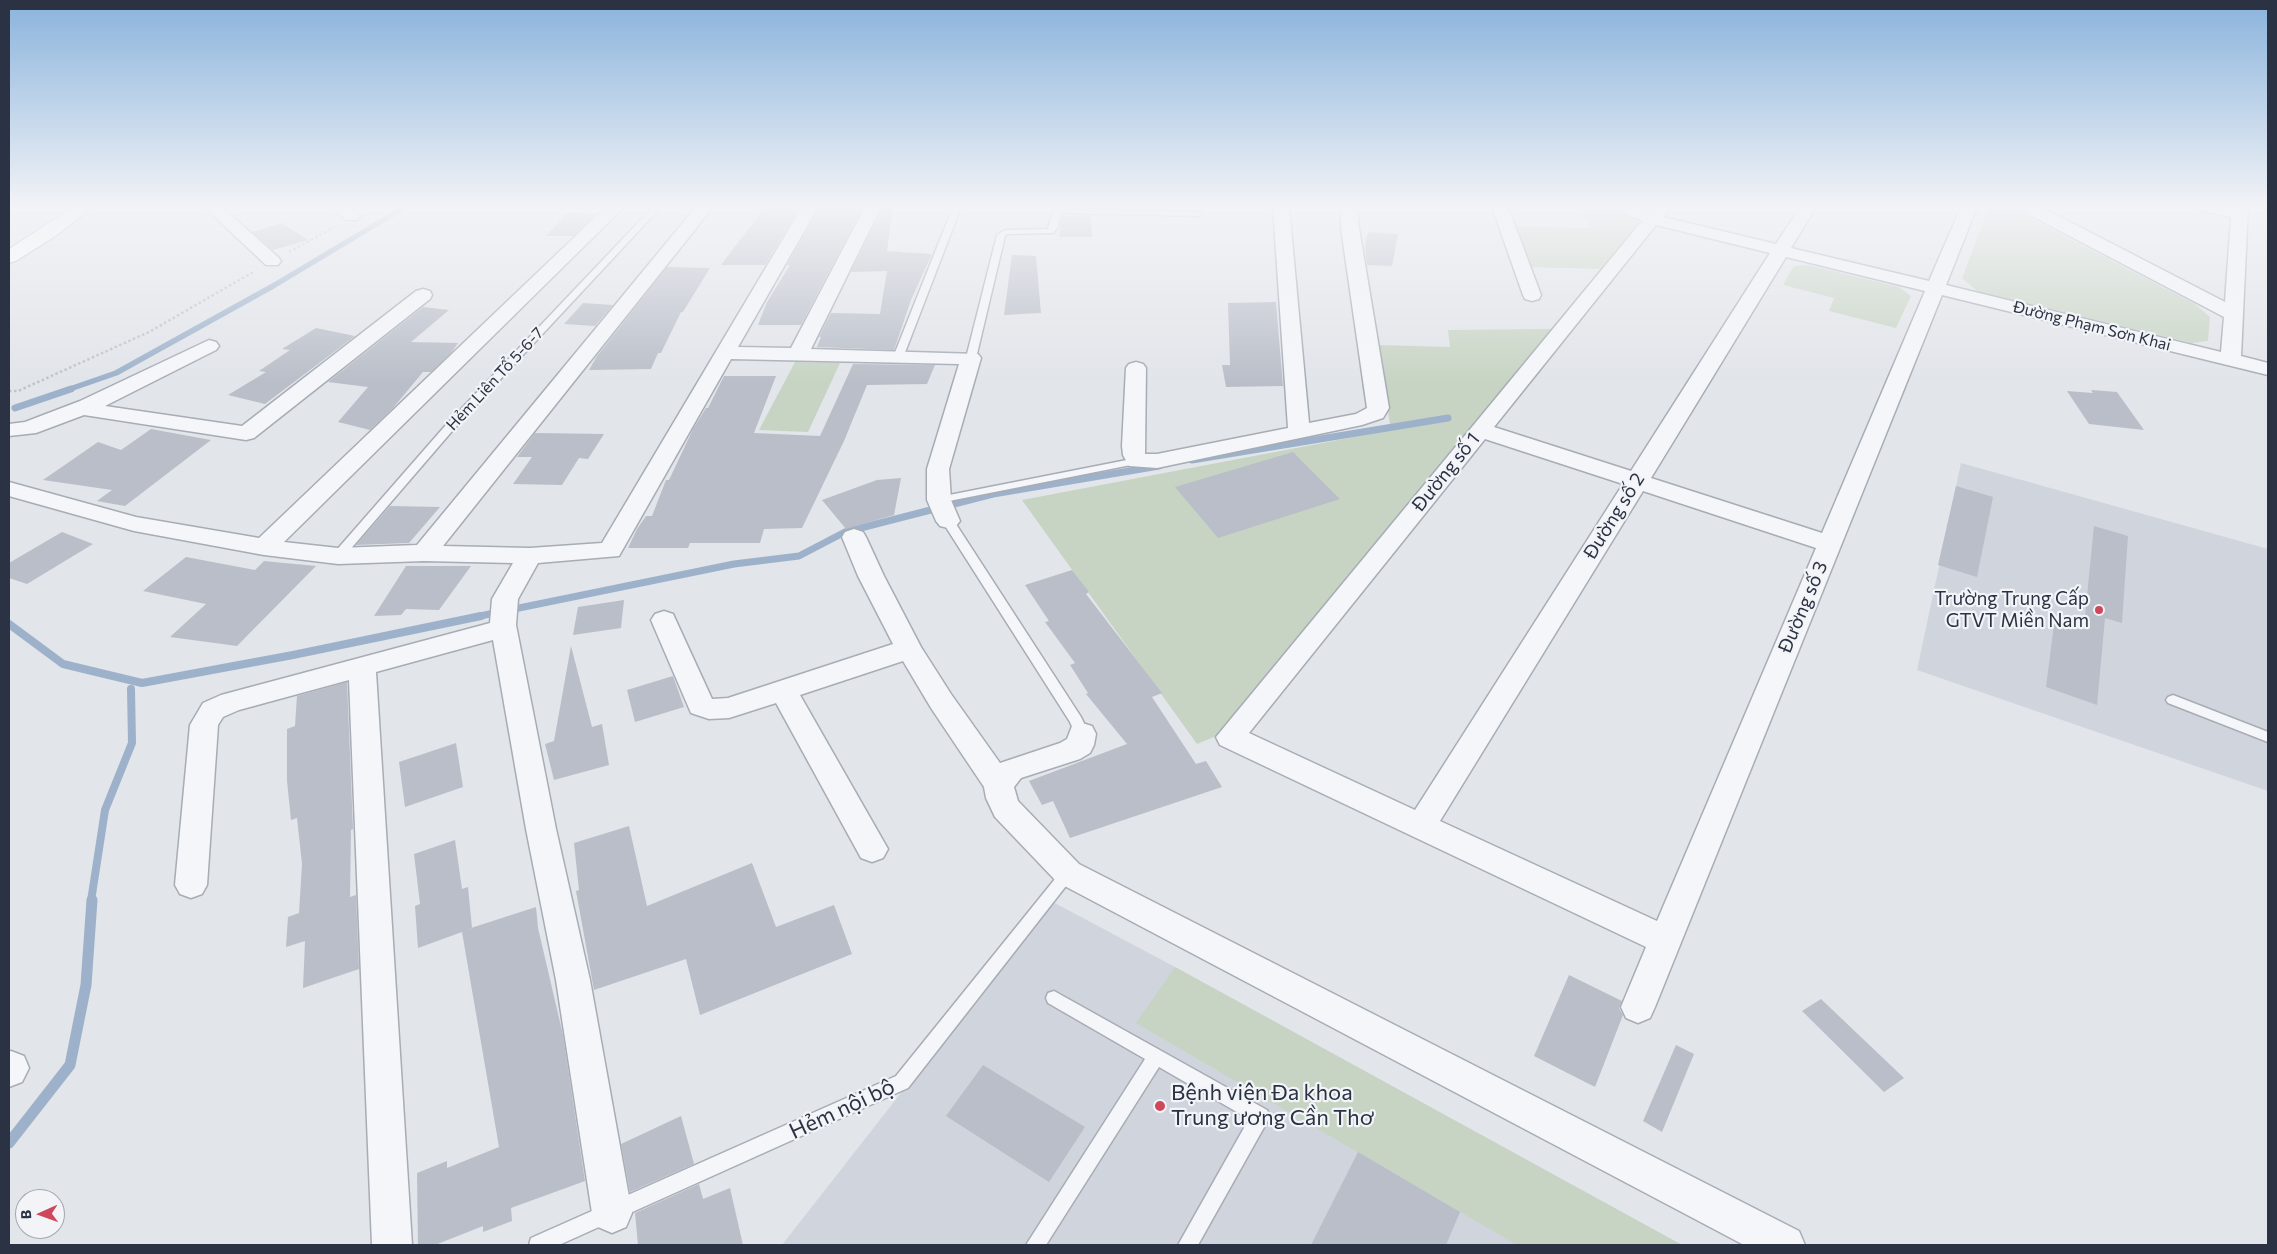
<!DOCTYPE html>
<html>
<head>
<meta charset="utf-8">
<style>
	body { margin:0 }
	#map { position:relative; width:2277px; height:1254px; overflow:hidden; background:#e2e5ea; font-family:Commissioner,sans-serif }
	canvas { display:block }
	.frame { position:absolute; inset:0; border:10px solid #2a3243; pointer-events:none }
	.north { position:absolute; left:15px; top:1189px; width:50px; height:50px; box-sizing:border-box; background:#f2f4f8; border:1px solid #a2a6b0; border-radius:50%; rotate:268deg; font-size:14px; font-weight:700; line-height:20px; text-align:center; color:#2a3243 }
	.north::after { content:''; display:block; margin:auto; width:18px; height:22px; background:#cf475a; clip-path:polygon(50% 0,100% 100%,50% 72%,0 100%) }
</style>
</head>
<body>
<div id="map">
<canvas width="2277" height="1254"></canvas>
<div class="frame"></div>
<div class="north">B</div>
</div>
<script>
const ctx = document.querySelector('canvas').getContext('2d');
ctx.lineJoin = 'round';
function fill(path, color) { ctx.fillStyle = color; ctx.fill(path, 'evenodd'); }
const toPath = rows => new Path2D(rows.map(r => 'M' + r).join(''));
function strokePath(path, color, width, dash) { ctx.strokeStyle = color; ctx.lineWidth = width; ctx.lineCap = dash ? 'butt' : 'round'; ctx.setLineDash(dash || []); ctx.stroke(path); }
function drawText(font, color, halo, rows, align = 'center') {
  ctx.font = font + ' Commissioner,sans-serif'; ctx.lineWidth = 4.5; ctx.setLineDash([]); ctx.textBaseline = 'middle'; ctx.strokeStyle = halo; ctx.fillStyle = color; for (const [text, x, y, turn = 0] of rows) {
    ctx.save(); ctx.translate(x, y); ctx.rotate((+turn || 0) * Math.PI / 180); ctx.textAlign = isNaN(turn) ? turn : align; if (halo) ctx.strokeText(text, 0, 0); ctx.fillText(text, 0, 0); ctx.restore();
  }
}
fill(toPath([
	[1961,463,2268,549,2268,791,1917,670],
	[1051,901,1175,967,1682,1245,782,1245]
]), '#d0d4dc');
fill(toPath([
	[1581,207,1608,207,1639,222,1601,269,1525,267,1511,226,1590,228],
	[1989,207,2009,207,2195,304,2210,317,2208,341,2192,343,1977,291,1962,278],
	[1808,265,1899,287,1911,296,1896,328,1829,311,1834,298,1783,285,1794,266],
	[1552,329,1216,736,1197,744,1022,500,1391,430,1377,345,1450,347,1448,330],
	[795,362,840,363,808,432,759,430],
	[1175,967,1682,1245,1517,1245,1136,1023]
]), '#c7d4c3');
strokePath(toPath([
	[67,390,116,373,273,286,405,207]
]), '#9db2ca', 5.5);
strokePath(toPath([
	[15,408,71,389],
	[1192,460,1448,418],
	[475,617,734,564,799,556,845,532,993,494,1159,466]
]), '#9db2ca', 7);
strokePath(toPath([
	[9,624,63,664,142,683,293,655,481,616],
	[91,901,105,810,132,743,131,689]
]), '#9db2ca', 8);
strokePath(toPath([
	[9,1143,70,1065,86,985,92,900]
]), '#9db2ca', 11);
fill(toPath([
	[765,207,800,207,765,265,721,265],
	[820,207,863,207,801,325,758,325,767,302,790,265,787,265],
	[883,207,893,207,887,251,932,254,911,300,894,350,817,347,821,337,819,337,831,313,880,314,887,271,851,272],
	[568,212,597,213,573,236,546,236],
	[1062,216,1091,216,1092,237,1059,237],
	[282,223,308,240,273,250,252,232],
	[1368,232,1398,234,1392,266,1367,265,1365,245],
	[1012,255,1036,256,1041,313,1004,315],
	[667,267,710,268,683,312,681,312,661,353,658,353,651,369,589,370,597,356],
	[1276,302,1283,386,1226,387,1222,365,1230,365,1228,303],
	[583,303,613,305,595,326,564,324],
	[423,307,449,310,411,342,458,343,451,353,431,372,423,372,393,408,370,430,338,422,368,387,328,382],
	[316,328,355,336,265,404,228,395,266,372,259,371,290,350,282,349],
	[853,364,935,365,927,384,867,385,844,441,802,528,764,529,760,543,690,543,688,548,628,548,637,529,646,516,652,516,666,480,669,480,693,429,706,408,708,408,724,376,776,376,754,433,820,436],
	[2091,390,2117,392,2144,430,2089,424,2067,391,2093,393],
	[151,429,211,440,125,506,97,501,112,490,43,480,98,442,121,450],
	[535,433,604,434,588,459,579,458,562,485,513,484,532,457,517,457],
	[1293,452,1340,499,1218,538,1175,487],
	[901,478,894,515,846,529,822,500,877,480],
	[1956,486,1993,497,1977,577,1938,565],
	[390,506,440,507,409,543,356,545],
	[2094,526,2128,536,2122,623,2105,618,2097,705,2046,687,2055,617,2084,626],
	[62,532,93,544,27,584,9,578,9,563],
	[186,557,255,570,264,561,316,566,237,646,170,637,206,604,143,591],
	[406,566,471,566,439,610,406,609,401,615,374,616],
	[1072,570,1089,592,1086,594,1162,693,1152,697,1196,764,1206,761,1222,787,1070,838,1053,801,1042,805,1029,781,1127,744,1086,694,1088,693,1070,665,1075,663,1045,622,1049,621,1025,585],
	[624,600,621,628,573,635,578,607],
	[571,646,592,727,602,724,609,765,554,780,545,744,554,741],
	[673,676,684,707,635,722,627,690],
	[347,682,353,829,351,830,350,897,356,895,359,969,303,988,305,941,286,947,288,917,299,913,302,864,297,818,291,820,287,781,287,729,295,726,297,696],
	[456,743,463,787,405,807,399,762],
	[629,826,647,906,752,863,776,927,834,905,852,954,700,1015,686,959,594,990,576,891,579,890,574,843],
	[455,840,462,889,468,887,472,928,468,929,536,907,538,928,563,1035,585,1181,511,1208,512,1221,483,1232,483,1226,435,1245,418,1245,417,1173,447,1161,447,1168,499,1147,462,932,418,948,415,906,420,904,414,854],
	[1569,975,1622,1001,1619,1008,1623,1015,1595,1087,1534,1056],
	[1821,999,1904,1078,1884,1092,1802,1011],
	[1676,1045,1694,1054,1662,1132,1643,1121],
	[983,1065,1085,1127,1049,1182,946,1116],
	[681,1116,694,1164,630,1192,621,1144],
	[1358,1152,1460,1212,1446,1245,1311,1245],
	[699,1184,703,1199,730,1188,743,1245,638,1245,635,1213]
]), '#b9bec8');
const lane = toPath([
	[653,207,661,207,453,430,342,559,334,559,332,556,334,553,445,426,653,207],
	[953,207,961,207,904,355,899,358,896,357,894,355,953,207],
	[1054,208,1199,212,1203,214,1199,216,1061,213,1058,227,1053,233,1007,234,1005,236,976,358,974,360,968,360,966,358,997,235,1005,230,1048,229,1054,208],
	[1137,458,1141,459,1142,461,1141,463,939,503,933,500,939,497,1137,458],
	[948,517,954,521,1081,717,1089,734,1087,738,1077,738,1070,722,942,521,948,517],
	[2173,695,2268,732,2268,742,2168,703,2166,700,2168,697,2173,695],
	[1068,867,1073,869,1076,873,1073,877,908,1088,559,1245,529,1245,531,1238,896,1076,1063,869,1068,867],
	[1054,991,1267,1110,1270,1116,1267,1122,1198,1245,1178,1245,1249,1119,1159,1067,1046,1245,1026,1245,1145,1059,1048,1003,1046,998,1048,993,1054,991]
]);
const street = toPath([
	[204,207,222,207,278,257,281,261,278,265,266,265,204,207],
	[331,207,350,207,360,216,358,220,346,220,331,207],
	[606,207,624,207,284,542,338,548,417,545,696,207,713,207,443,546,530,548,602,543,802,207,818,207,738,347,791,348,865,207,881,207,811,349,978,354,981,358,949,469,951,500,960,521,956,526,948,528,940,526,936,521,927,500,927,469,959,364,731,359,619,556,538,563,518,599,516,625,556,829,590,980,632,1213,626,1227,612,1233,598,1227,592,1213,556,980,526,829,493,640,376,672,412,1245,372,1245,349,680,239,710,223,717,218,725,207,885,202,894,191,898,180,894,175,885,190,725,203,703,221,695,490,623,492,599,513,563,424,561,338,564,264,555,134,531,9,496,9,482,136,517,259,538,606,207],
	[1273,207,1289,207,1309,423,1356,414,1367,408,1341,228,1341,207,1357,207,1359,228,1389,408,1383,418,1362,425,1157,468,1129,466,1123,455,1122,446,1126,368,1129,364,1136,362,1143,364,1146,368,1145,454,1157,454,1288,428,1273,207],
	[1492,207,1508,207,1541,295,1539,299,1532,301,1525,299,1523,295,1492,207],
	[1618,207,1639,207,1649,211,1653,207,1670,207,1663,217,1776,244,1800,207,1816,207,1791,248,1929,281,1961,207,1977,207,1946,285,2221,352,2224,317,2022,211,2020,207,2041,207,2225,302,2231,217,2201,211,2199,207,2248,207,2241,356,2268,363,2268,375,1942,295,1655,1007,1650,1018,1638,1023,1626,1018,1621,1007,1646,947,1220,745,1216,737,1642,221,1620,211,1618,207],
	[1656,225,1770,253,1631,471,1494,427,1656,225],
	[1786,257,1925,291,1822,533,1651,478,1786,257],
	[1485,439,1623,484,1415,810,1249,733,1485,439],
	[1643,491,1816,548,1657,921,1440,821,1643,491],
	[423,289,430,291,432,295,430,299,254,438,246,440,84,415,36,433,9,436,9,424,25,422,80,401,209,340,216,342,219,346,216,350,105,406,242,426,416,291,423,289],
	[854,529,863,532,866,537,884,576,921,647,951,694,1000,763,1060,743,1067,739,1072,726,1082,723,1092,726,1096,734,1094,745,1090,753,1080,759,1021,778,1014,787,1018,801,1079,864,1799,1231,1805,1245,1744,1245,1057,882,995,817,986,798,984,787,931,708,903,661,800,695,888,849,883,858,872,862,861,858,776,703,729,718,709,719,691,713,651,620,655,614,664,611,673,614,712,699,728,698,893,644,858,576,842,537,845,532,854,529],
	[11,1051,24,1056,29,1068,22,1082,9,1087,9,1052,11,1051]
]);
const secondary = toPath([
	[73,207,93,207,57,235,16,261,9,263,9,249,73,207]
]);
strokePath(lane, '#a7acb5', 3);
strokePath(street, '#a7acb5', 3);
strokePath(secondary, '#a7acb5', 2);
strokePath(toPath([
	[289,252,334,227],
	[9,391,18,391,149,332,255,271]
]), '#c0c3ca', 2.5, [2.5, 2.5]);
fill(lane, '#f5f6f9');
fill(street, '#f5f6f9');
fill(secondary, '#fff');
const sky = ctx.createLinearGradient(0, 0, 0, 382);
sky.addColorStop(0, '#8ab3dc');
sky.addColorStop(0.54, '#f2f3f6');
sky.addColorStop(1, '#f2f3f600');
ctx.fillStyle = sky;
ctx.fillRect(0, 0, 2277, 382);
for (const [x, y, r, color] of [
	[2099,610,5,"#cf475a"],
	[1160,1106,6,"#cf475a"]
]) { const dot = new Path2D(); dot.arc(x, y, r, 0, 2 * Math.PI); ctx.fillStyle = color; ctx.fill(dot); strokePath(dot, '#f2f4f8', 2); }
drawText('16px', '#2a3243', '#f2f4f8', [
	["Đường Phạm Sơn Khai",2092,326,14],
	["Hẻm Liên Tổ 5-6-7",495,379,-47]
]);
drawText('19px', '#2a3243', '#f2f4f8', [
	["Đường số 1",1446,472,-51],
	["Đường số 2",1614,516,-58],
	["Đường số 3",1803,607,-67]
]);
drawText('19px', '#2a3243', '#f2f4f8', [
	["Trường Trung Cấp",2089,599],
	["GTVT Miền Nam",2089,621]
], 'right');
drawText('22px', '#2a3243', '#f2f4f8', [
	["Bệnh viện Đa khoa",1171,1093],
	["Trung ương Cần Thơ",1171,1118]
], 'left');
drawText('22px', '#2a3243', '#f2f4f8', [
	["Hẻm nội bộ",842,1109,-25]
]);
</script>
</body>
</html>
